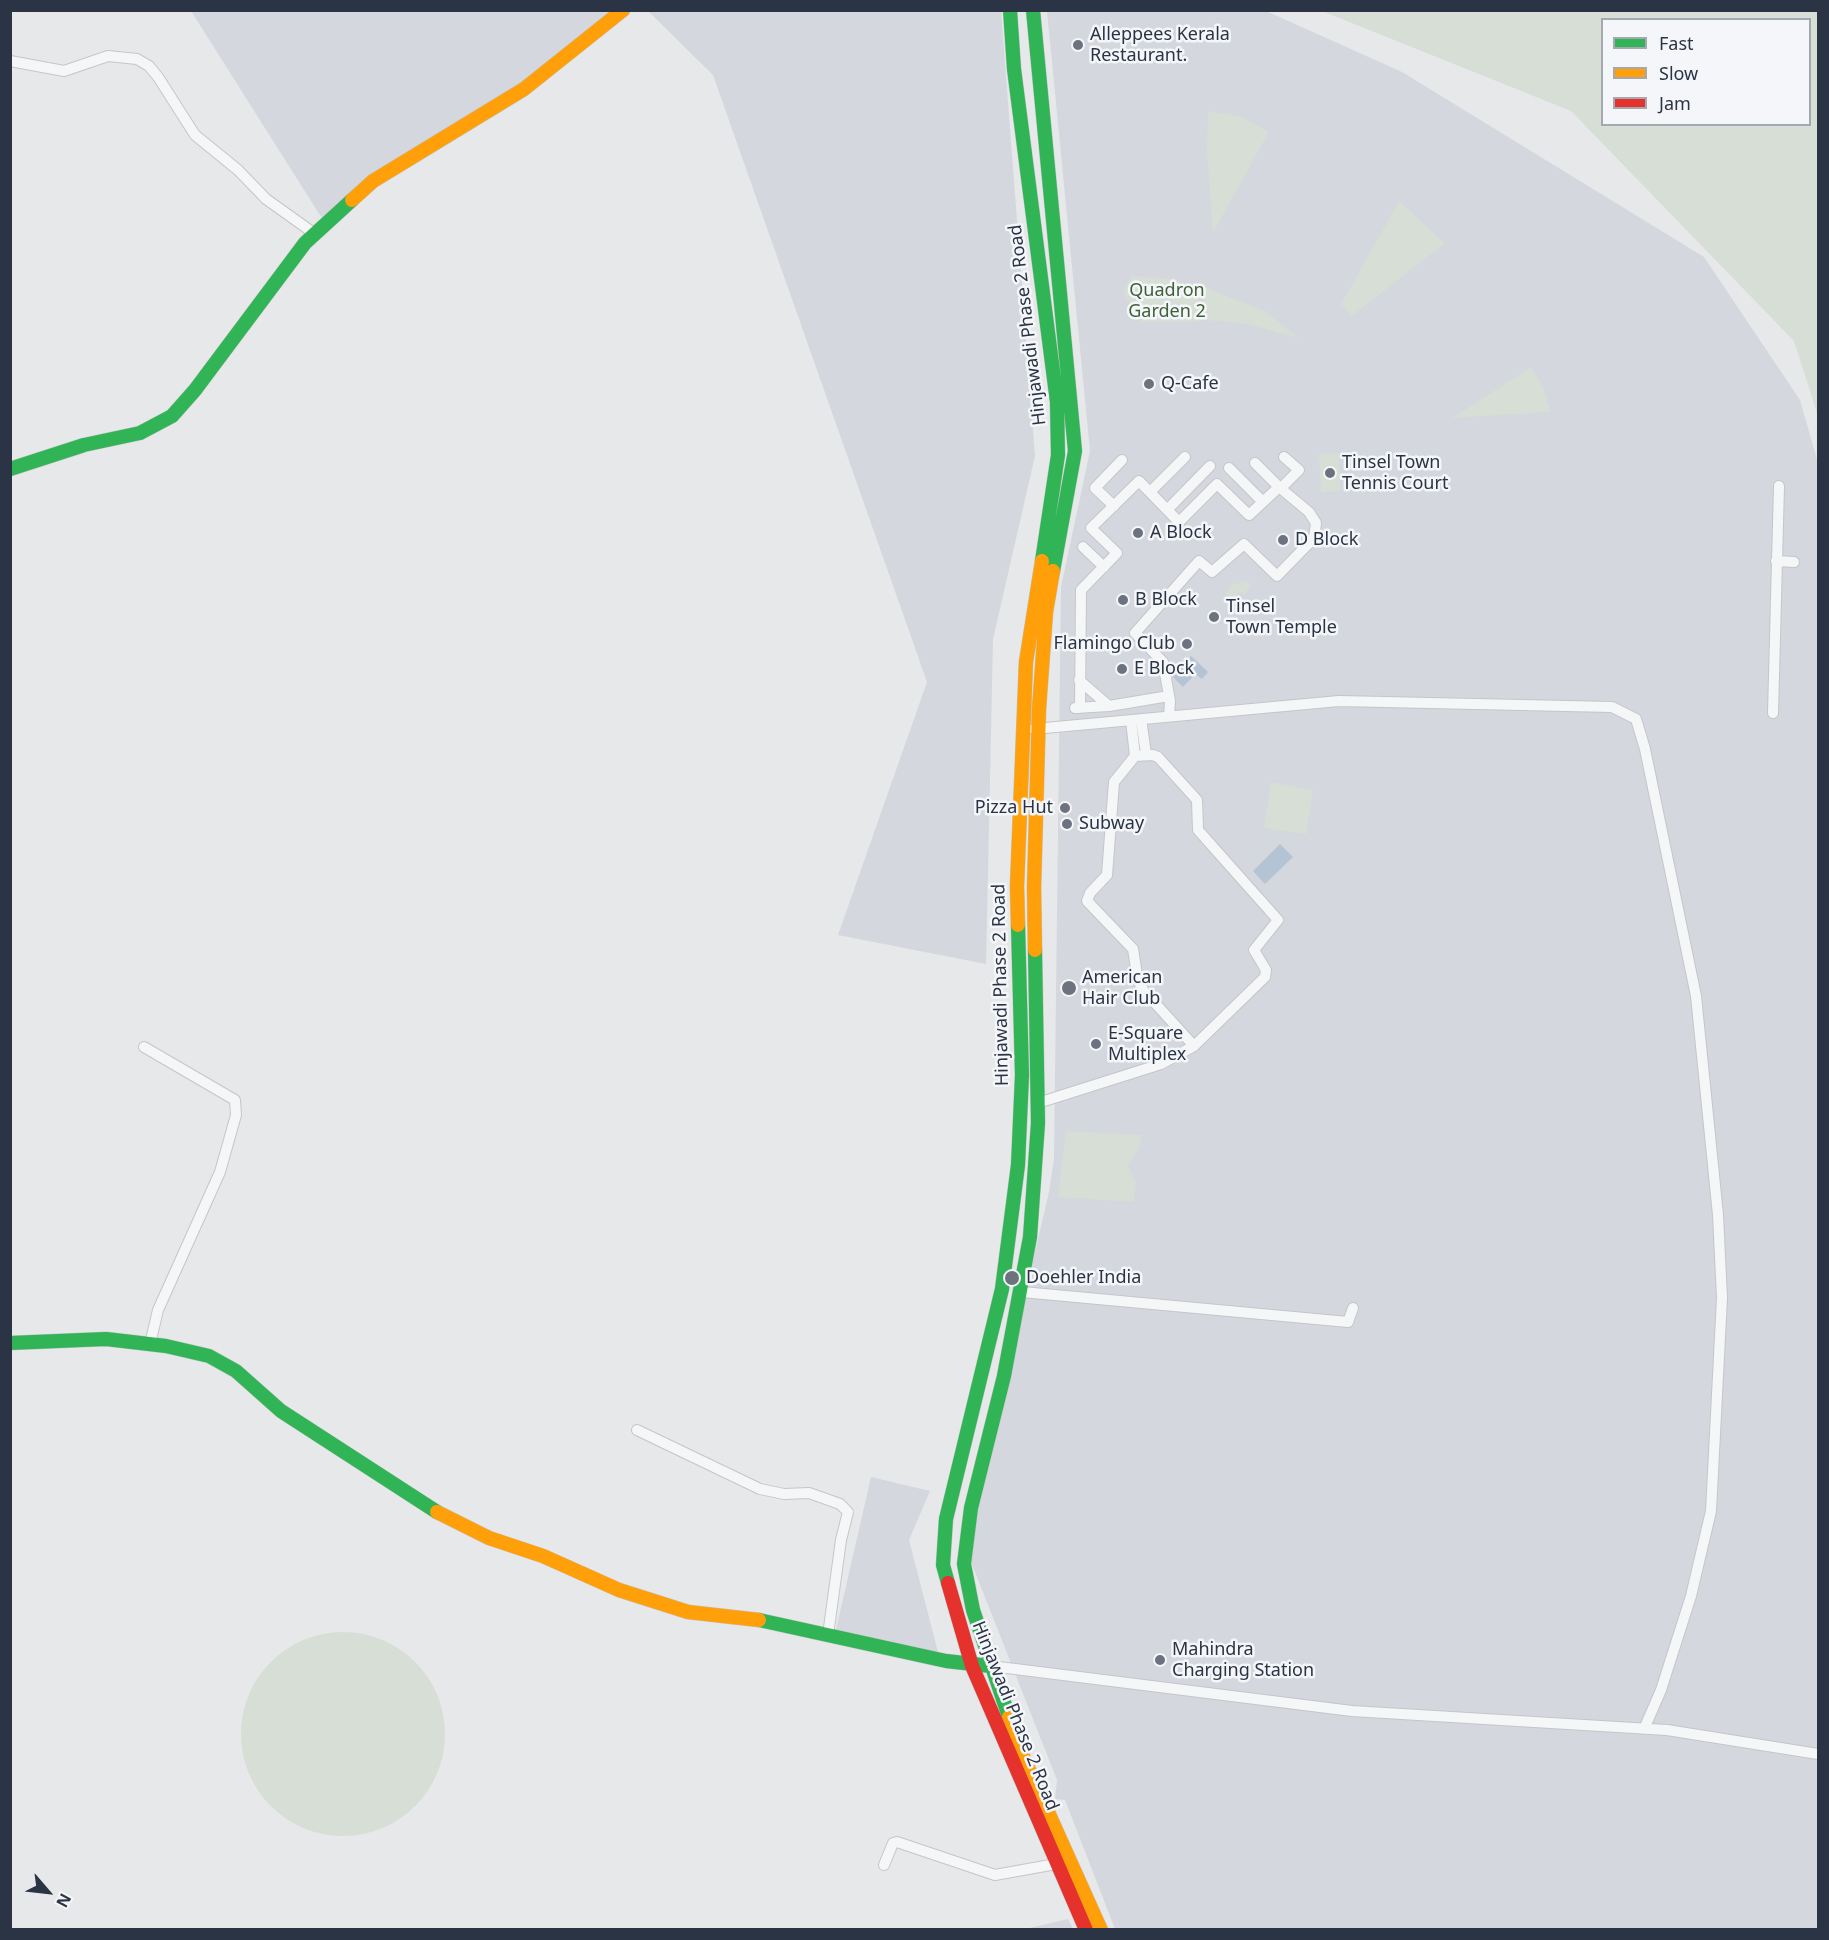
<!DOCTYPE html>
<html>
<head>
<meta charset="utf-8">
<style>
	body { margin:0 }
	#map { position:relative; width:1829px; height:1940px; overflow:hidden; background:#e6e8ea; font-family:"Noto Sans",sans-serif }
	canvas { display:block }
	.frame { position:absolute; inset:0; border:12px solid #2b3445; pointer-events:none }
	.legend { position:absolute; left:1601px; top:18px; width:210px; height:108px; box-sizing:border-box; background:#f4f6f9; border:2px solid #a4a8b1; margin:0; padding:8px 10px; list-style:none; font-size:18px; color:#2b3445 }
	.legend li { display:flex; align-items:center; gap:12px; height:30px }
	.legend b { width:30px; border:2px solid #a4a8b1 }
	.north { position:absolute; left:18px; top:1862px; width:60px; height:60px; -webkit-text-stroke:4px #f4f6f9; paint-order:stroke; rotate:118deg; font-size:16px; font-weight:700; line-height:24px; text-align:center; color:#2b3445 }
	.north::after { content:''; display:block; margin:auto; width:21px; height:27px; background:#2b3445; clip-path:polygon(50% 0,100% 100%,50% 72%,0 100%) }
</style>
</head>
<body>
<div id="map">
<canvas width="1829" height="1940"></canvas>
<div class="frame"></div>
<ul class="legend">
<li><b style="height:8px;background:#30b455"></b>Fast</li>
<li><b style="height:8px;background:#ff9f0a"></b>Slow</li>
<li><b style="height:8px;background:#e5322d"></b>Jam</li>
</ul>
<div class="north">N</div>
</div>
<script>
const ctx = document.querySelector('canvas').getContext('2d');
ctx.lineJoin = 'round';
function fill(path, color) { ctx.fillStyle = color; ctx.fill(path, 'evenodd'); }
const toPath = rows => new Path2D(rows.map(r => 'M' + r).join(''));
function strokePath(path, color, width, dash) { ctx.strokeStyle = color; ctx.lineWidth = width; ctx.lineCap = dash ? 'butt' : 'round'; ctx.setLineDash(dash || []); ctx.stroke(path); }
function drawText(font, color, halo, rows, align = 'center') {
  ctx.font = font + ' "Noto Sans",sans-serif'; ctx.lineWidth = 5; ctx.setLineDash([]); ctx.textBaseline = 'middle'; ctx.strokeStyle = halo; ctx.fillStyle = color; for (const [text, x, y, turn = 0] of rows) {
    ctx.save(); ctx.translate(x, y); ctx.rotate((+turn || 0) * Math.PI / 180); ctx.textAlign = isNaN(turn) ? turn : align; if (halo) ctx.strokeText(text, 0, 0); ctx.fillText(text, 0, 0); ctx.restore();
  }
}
fill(toPath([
	[191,11,615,11,532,76,323,220],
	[648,11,1001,11,1035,456,993,639,986,964,838,935,927,682,713,75],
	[1047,11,1266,11,1402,72,1704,257,1800,400,1818,463,1818,1929,1115,1929,1065,1800,1055,1799,1057,1780,966,1549,1049,1192,1054,1159,1061,587,1090,451],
	[871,1477,930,1491,909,1540,939,1656,835,1634],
	[1068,1919,1073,1929,1025,1929]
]), '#d4d7dd');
fill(toPath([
	[1322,11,1818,11,1818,416,1794,341,1571,111],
	[1602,20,1810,20,1810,124,1602,124],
	[1208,111,1240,116,1269,132,1213,233,1207,152],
	[1399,201,1445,243,1352,316,1341,304],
	[1132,276,1173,279,1197,287,1199,322,1142,322,1124,294,1125,286],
	[1201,286,1265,311,1299,338,1247,324,1205,320],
	[1531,367,1543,386,1550,412,1452,418],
	[1339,453,1340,491,1321,492,1319,454],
	[1246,581,1251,584,1245,594,1239,592,1235,599,1225,594,1231,585],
	[1271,782,1313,790,1306,834,1264,828],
	[1066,1131,1142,1135,1138,1151,1128,1165,1136,1182,1134,1202,1058,1197],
	'241 1734a102 102 0 1 1 204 0a102 102 0 1 1-204 0Z'
]), '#d6ded6');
fill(toPath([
	[1191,656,1208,672,1202,679,1195,674,1183,687,1172,676],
	[1280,844,1293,857,1265,884,1253,871]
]), '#b4c4d5');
const street = toPath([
	[10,61,64,71,108,56,137,59,149,66,158,77,195,135,238,170,266,199,315,234],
	[1255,463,1279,487],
	[1229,468,1263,502],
	[1281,488,1299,470,1284,457],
	[1150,492,1185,457],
	[1114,506,1095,488,1122,460],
	[1167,510,1210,466],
	[1083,547,1104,567],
	[1776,561,1794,562],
	[1079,680,1109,706,1169,696],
	[1075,708,1109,706],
	[1080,708,1081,590,1117,553,1091,528,1139,481,1179,522,1217,484,1249,515,1279,487,1309,512,1316,523,1314,538,1277,576,1244,544,1212,572,1199,561,1135,633,1163,662,1170,701,1169,716],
	[1773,713,1779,486],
	[1141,719,1146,754],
	[1131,720,1135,756],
	[1034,729,1339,701,1612,707,1636,719,1645,749,1696,996,1718,1215,1722,1298,1711,1511,1691,1596,1661,1690,1644,1729],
	[144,1047,235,1100,236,1115,220,1172,158,1310,150,1344],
	[1038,1103,1161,1064,1194,1046,1144,991,1138,981,1133,949,1087,901,1090,893,1107,875,1114,782,1135,756,1153,755,1158,757,1197,800,1198,830,1278,920,1254,950,1266,970,1265,977,1194,1046],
	[1022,1292,1348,1322,1353,1308],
	[637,1430,760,1489,784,1494,809,1493,840,1504,848,1512,841,1540,828,1635],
	[991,1666,1352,1711,1667,1730,1818,1754],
	[884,1865,893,1843,897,1842,995,1875,1056,1864]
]);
const fast = toPath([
	[1010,10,1014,69,1057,402,1058,455,1042,561],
	[1033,10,1075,451,1053,571],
	[10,469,84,445,140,433,172,416,195,390,305,243,352,200],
	[10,1343,106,1339,166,1346,209,1356,236,1371,281,1411,437,1512],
	[948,1583,943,1565,946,1519,1002,1289,1018,1165,1022,1075,1018,925],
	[759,1620,946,1661,991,1666],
	[1009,1717,973,1610,964,1564,971,1508,1004,1376,1030,1237,1038,1123,1035,950]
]);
const slow = toPath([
	[352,200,373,181,524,89,623,10],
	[1018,925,1017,886,1026,662,1042,561],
	[1035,950,1034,887,1039,709,1046,612,1053,571],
	[437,1512,489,1538,543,1556,619,1590,688,1612,759,1620],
	[1009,1717,1021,1752,1101,1930]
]);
const jam = toPath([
	[948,1583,972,1666,1086,1930]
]);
strokePath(street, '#c4c6c8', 12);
strokePath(fast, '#c4c6c8', 15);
strokePath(slow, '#c4c6c8', 15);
strokePath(jam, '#c4c6c8', 15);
strokePath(street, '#f5f6f7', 10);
strokePath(fast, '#30b455', 14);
strokePath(slow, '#ff9f0a', 14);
strokePath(jam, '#e5322d', 14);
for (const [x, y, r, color] of [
	[1078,45,6,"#6c737f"],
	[1149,384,6,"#6c737f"],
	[1330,473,6,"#6c737f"],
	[1138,533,6,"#6c737f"],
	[1283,540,6,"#6c737f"],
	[1123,600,6,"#6c737f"],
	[1214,617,6,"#6c737f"],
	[1187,644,6,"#6c737f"],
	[1122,669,6,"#6c737f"],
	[1065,808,6,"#6c737f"],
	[1067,824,6,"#6c737f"],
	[1069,988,8,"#6c737f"],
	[1096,1044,6,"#6c737f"],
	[1012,1278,8,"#6c737f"],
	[1160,1660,6,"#6c737f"]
]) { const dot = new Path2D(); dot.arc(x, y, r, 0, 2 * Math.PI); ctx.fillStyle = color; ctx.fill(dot); strokePath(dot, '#f4f6f9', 2); }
drawText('18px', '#2b3445', '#f4f6f9', [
	["Alleppees Kerala",1090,35],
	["Restaurant.",1090,56],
	["Q-Cafe",1161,384],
	["Tinsel Town",1342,463],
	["Tennis Court",1342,484],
	["A Block",1150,533],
	["D Block",1295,540],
	["B Block",1135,600],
	["Tinsel",1226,607],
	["Town Temple",1226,628],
	["Flamingo Club",1175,644,"right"],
	["E Block",1134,669],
	["Pizza Hut",1053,808,"right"],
	["Subway",1079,824],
	["American",1082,978],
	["Hair Club",1082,999],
	["E-Square",1108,1034],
	["Multiplex",1108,1055],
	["Doehler India",1026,1278],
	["Mahindra",1172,1650],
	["Charging Station",1172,1671]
], 'left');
drawText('18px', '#3f6138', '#f4f6f9', [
	["Quadron",1167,291],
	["Garden 2",1167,312]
]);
drawText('18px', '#2b3445', '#f4f6f9', [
	["Hinjawadi Phase 2 Road",1028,325,-97],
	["Hinjawadi Phase 2 Road",1001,985,-91],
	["Hinjawadi Phase 2 Road",1015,1716,68]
]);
</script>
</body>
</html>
